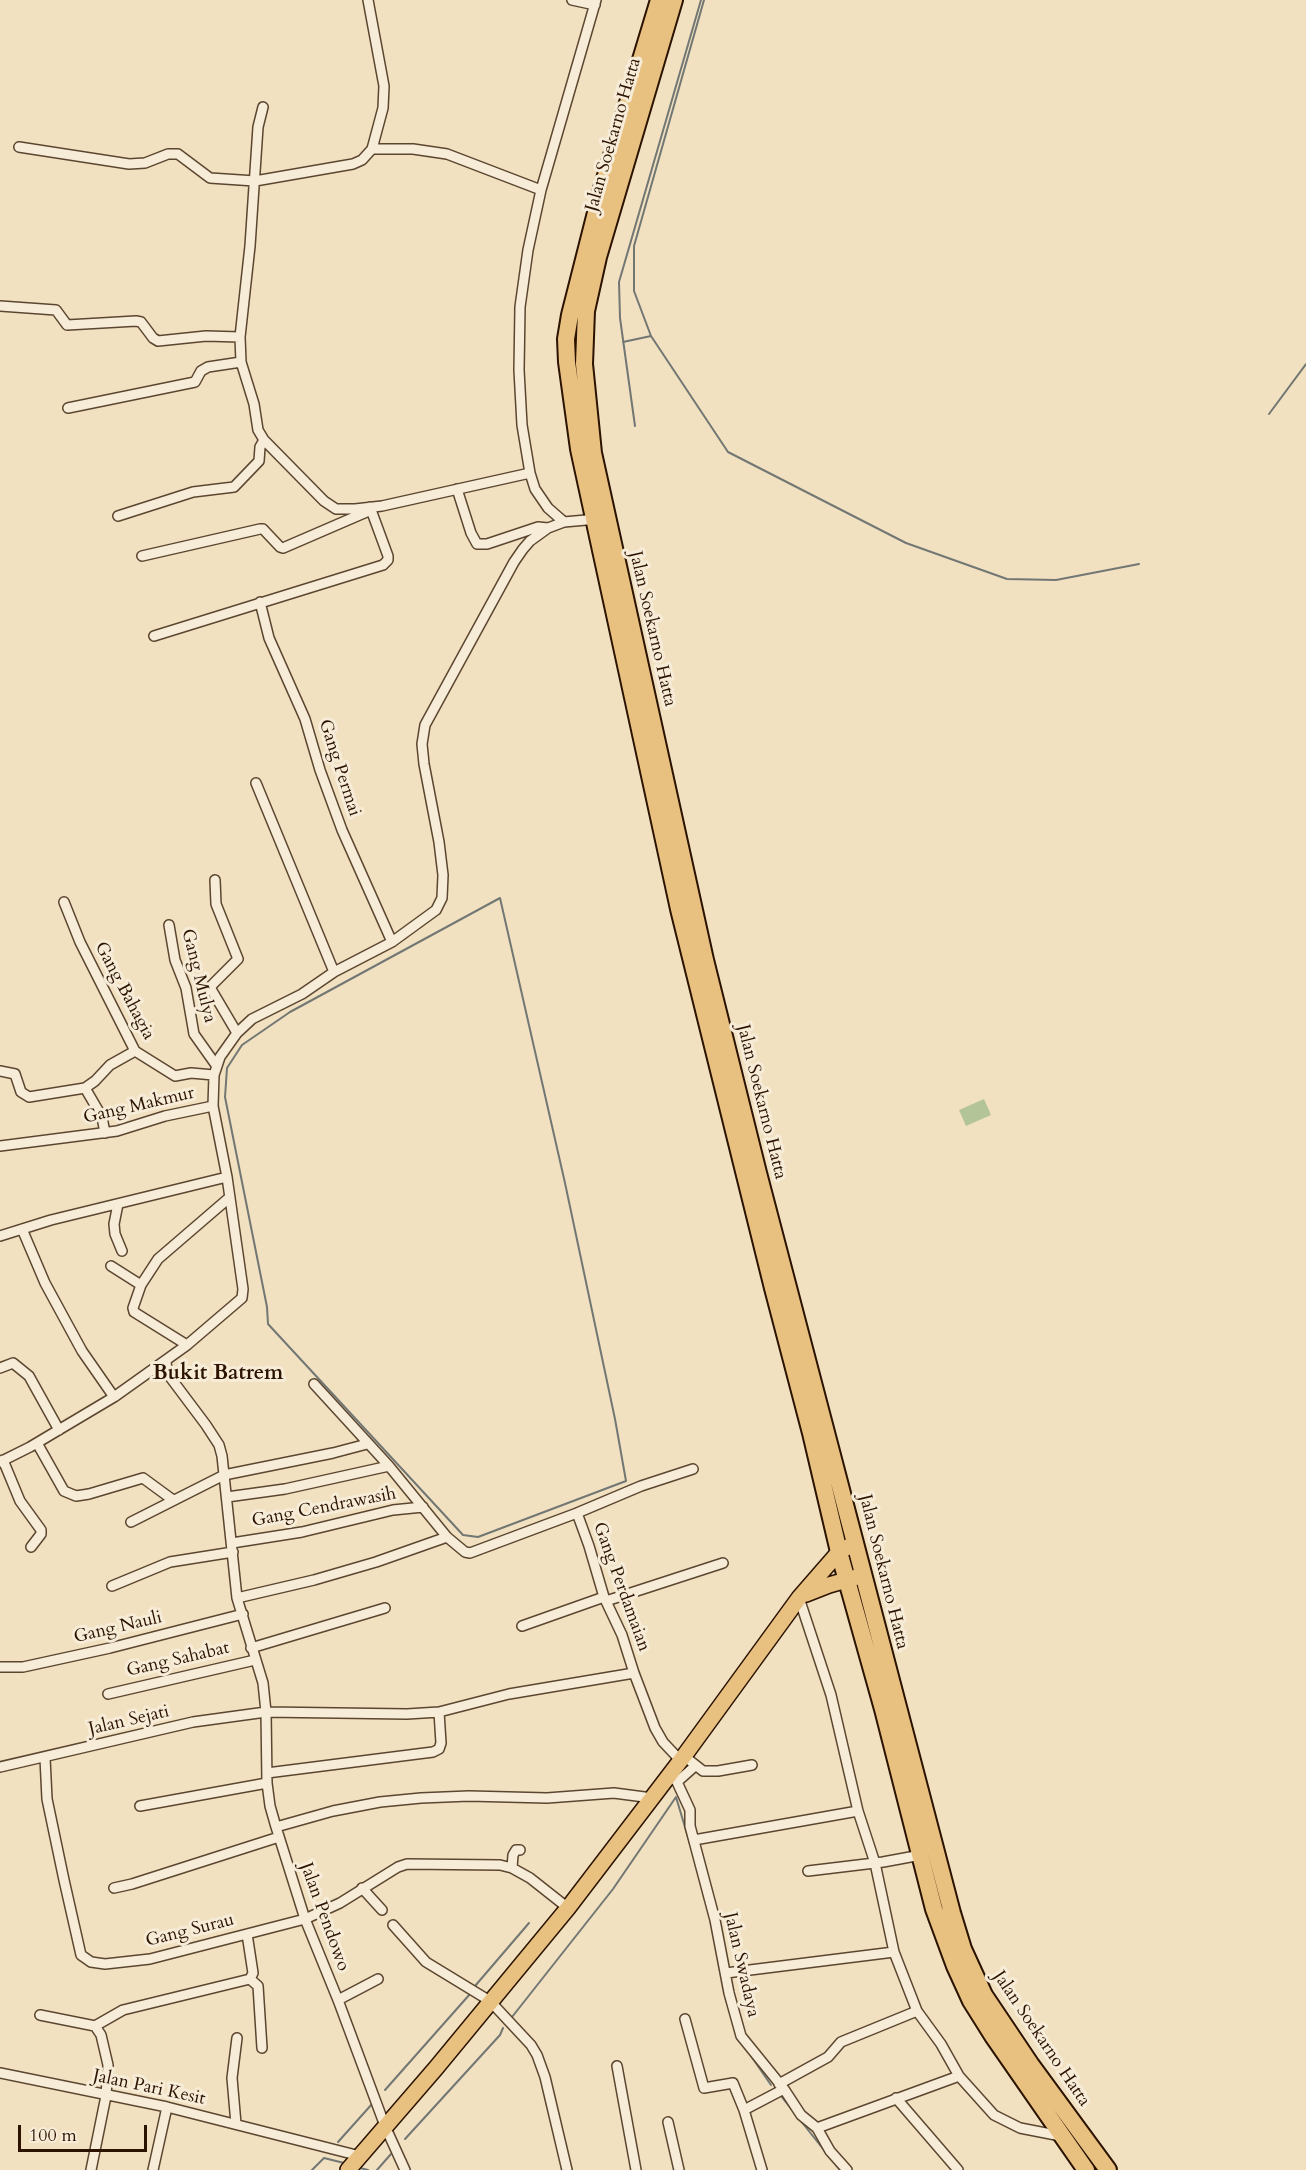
<!DOCTYPE html>
<html>
<head>
<meta charset="utf-8">
<style>
	body { margin:0 }
	#map { position:relative; width:1306px; height:2170px; overflow:hidden; background:#f1e1c1; font-family:Cardo,serif }
	canvas { display:block }
	.scale { position:absolute; left:18px; top:2125px; width:129px; height:27px; box-sizing:border-box; border:3px solid #2b1300; border-top:0; padding-left:8px; font-size:18px; line-height:21px; white-space:nowrap; color:#2b1300; -webkit-text-stroke:4px #f6ecd7; paint-order:stroke }
</style>
</head>
<body>
<div id="map">
<canvas width="1306" height="2170"></canvas>
<div class="scale">100 m</div>
</div>
<script>
const ctx = document.querySelector('canvas').getContext('2d');
ctx.lineJoin = 'round';
function fill(path, color) { ctx.fillStyle = color; ctx.fill(path, 'evenodd'); }
const toPath = rows => new Path2D(rows.map(r => 'M' + r).join(''));
function strokePath(path, color, width, dash) { ctx.strokeStyle = color; ctx.lineWidth = width; ctx.lineCap = dash ? 'butt' : 'round'; ctx.setLineDash(dash || []); ctx.stroke(path); }
function drawText(font, color, halo, rows, align = 'center') {
  ctx.font = font + ' Cardo,serif'; ctx.lineWidth = 6; ctx.setLineDash([]); ctx.textBaseline = 'middle'; ctx.strokeStyle = halo; ctx.fillStyle = color; for (const [text, x, y, turn = 0] of rows) {
    ctx.save(); ctx.translate(x, y); ctx.rotate((+turn || 0) * Math.PI / 180); ctx.textAlign = isNaN(turn) ? turn : align; if (halo) ctx.strokeText(text, 0, 0); ctx.fillText(text, 0, 0); ctx.restore();
  }
}
fill(toPath([
	[984,1099,991,1115,966,1126,959,1110]
]), '#b3c498');
strokePath(toPath([
	[704,0,634,246,634,291,651,336,728,452,906,543,1007,579,1056,580,1139,564],
	[623,342,651,336],
	[1269,414,1306,364],
	[635,426,620,318,619,282,701,0],
	[500,898,565,1183,615,1419,626,1481,478,1537,463,1535,268,1324,267,1307,225,1097,227,1068,242,1045,290,1012,500,898],
	[475,1986,529,1923],
	[512,2017,613,1889,676,1797,690,1844],
	[751,2056,771,2085],
	[385,2090,470,1994],
	[781,2096,840,2170],
	[405,2139,500,2035,503,2028],
	[338,2142,372,2104],
	[360,2168,368,2170],
	[312,2170,324,2158,344,2163],
	[377,2170,391,2154]
]), '#727773', 2);
const street = toPath([
	[572,0,595,5],
	[263,107,258,127,250,246,240,337,241,362,254,404,258,430,264,440,324,501,336,509,355,509,382,506,530,473],
	[19,147,129,164,145,163,168,154,178,154,210,178,255,181,353,164,362,160,372,149,383,108,384,86,368,0],
	[372,149,413,149,447,154,541,190],
	[0,306,56,310,67,325,136,321,141,322,153,338,158,341,206,336,240,337],
	[68,408,195,382,201,371,208,367,241,362],
	[457,489,471,533,477,544,487,544,538,527,548,528],
	[118,516,193,492,234,487,259,461,260,447,264,440],
	[564,522,548,508,535,489,530,473,522,425,519,370,520,307,528,250,541,190,596,0],
	[142,556,260,529,263,529,280,547,283,548,371,510],
	[260,602,269,638,305,719,320,770,342,830,392,942],
	[154,636,383,565,388,560,388,556,370,507],
	[256,783,334,972],
	[215,880,216,904,238,959,212,985,211,989,237,1033],
	[64,902,80,942,135,1051,175,1076,191,1073,214,1075],
	[169,925,175,960,186,988,194,1034,216,1065],
	[0,1071,15,1074,21,1092,29,1097,85,1088,95,1081,110,1065,135,1051],
	[85,1088,102,1117,105,1133],
	[0,1146,117,1131,165,1116,213,1106],
	[118,1204,114,1224,115,1234,122,1251],
	[22,1229,45,1283,82,1351,114,1397],
	[0,1236,51,1220,227,1177],
	[111,1266,141,1285],
	[187,1345,134,1312,133,1308,141,1285,158,1259,230,1197],
	[166,1360,167,1373,206,1425,219,1445,222,1456,237,1598,263,1683,266,1712,267,1783,270,1806,276,1827,305,1919,338,2000,385,2126,405,2170],
	[0,1368,13,1363,29,1376,59,1430],
	[314,1384,389,1466,447,1537,465,1552,470,1553,577,1513,641,1486,693,1469],
	[37,1443,64,1491,76,1496,89,1494,143,1478,173,1500],
	[3,1460,20,1501,41,1530,41,1534,31,1547],
	[0,1462,30,1447,114,1397,187,1345,242,1298,243,1289,227,1177,213,1106,214,1075,220,1057,237,1033,252,1019,302,994,334,972,392,942,436,910,442,898,443,875,439,842,424,764,422,744,425,725,514,562,523,549,530,541,548,528,564,522,597,519],
	[227,1497,285,1489,389,1466],
	[577,1513,589,1546,604,1597,622,1635,634,1673,655,1728,663,1742,680,1760],
	[131,1522,224,1475,333,1453,367,1444],
	[232,1543,302,1532,393,1510,423,1507],
	[112,1586,170,1562,233,1552],
	[237,1598,314,1580,376,1562,447,1537],
	[799,1598,831,1695,858,1811,875,1863,894,1952,917,2011,941,2044,959,2076,994,2115,1020,2128,1061,2136],
	[606,1601,723,1563],
	[522,1626,604,1597],
	[251,1648,385,1608],
	[0,1667,23,1667,110,1648,243,1614],
	[108,1694,255,1660],
	[684,1756,703,1771,718,1771,752,1765],
	[45,1758,47,1799,64,1880,81,1955,91,1962,105,1964,150,1959,305,1919,340,1903,398,1867,407,1864,500,1865,512,1868,530,1878,568,1908],
	[0,1767,193,1722,266,1712,407,1714,439,1712,509,1694,634,1673],
	[267,1773,433,1752,439,1749,441,1743,439,1712],
	[670,1774,677,1782,690,1810,690,1826,715,1920,729,1993,741,2036,784,2089,801,2115,817,2128,830,2151,847,2170],
	[677,1782,695,1766],
	[140,1806,267,1783],
	[276,1827,333,1811,380,1802,421,1798,469,1796,547,1798,614,1793,652,1798],
	[694,1840,858,1811],
	[512,1868,513,1855,516,1850,520,1850],
	[808,1871,883,1862,921,1855],
	[114,1888,132,1884,279,1837],
	[362,1888,382,1910],
	[393,1925,426,1962,490,2001,531,2045,537,2055,545,2077,567,2170],
	[726,1973,894,1952],
	[250,1979,258,1986,262,2048],
	[338,2000,378,1979],
	[40,2015,95,2026,101,2035,108,2065,106,2096,91,2170],
	[685,2019,704,2088,733,2083,744,2110],
	[95,2026,123,2010,250,1979,253,1973,247,1934],
	[617,2066,636,2170],
	[0,2073,167,2107,360,2156],
	[779,2084,828,2057,841,2042,917,2011],
	[896,2098,958,2170],
	[668,2122,679,2170],
	[236,2124,232,2078,237,2038],
	[817,2128,959,2076],
	[153,2170,167,2107],
	[762,2170,744,2110,784,2089]
]);
const primary = toPath([
	[806,1594,829,1585,857,1577],
	[348,2170,436,2068,568,1908,684,1756,799,1598,839,1552,855,1543]
]);
const highway = toPath([
	[659,0,602,189,570,315,566,339,567,362,579,449,679,909,773,1288,811,1433,839,1552,883,1709,934,1909,955,1966,971,2001,993,2036,1086,2170],
	[674,0,598,257,586,311,584,364,593,453,705,960,758,1173,952,1913,963,1949,984,1995,1031,2065,1108,2170]
]);
strokePath(street, '#5c4630', 12);
strokePath(primary, '#2b1300', 18);
strokePath(highway, '#2b1300', 20);
strokePath(street, '#f6ecd7', 9);
strokePath(primary, '#e8c080', 15);
strokePath(highway, '#e8c080', 16);
drawText('18px', '#2b1300', '#f6ecd7', [
	["Jalan Soekarno Hatta",614,135,-74],
	["Jalan Soekarno Hatta",652,629,77],
	["Gang Permai",339,768,72],
	["Gang Mulya",198,976,76],
	["Gang Bahagia",124,991,62],
	["Jalan Soekarno Hatta",761,1102,76],
	["Gang Makmur",139,1106,-13],
	["Gang Cendrawasih",324,1508,-11],
	["Jalan Soekarno Hatta",883,1572,76],
	["Gang Perdamaian",621,1587,70],
	["Gang Nauli",118,1628,-13],
	["Gang Sahabat",178,1660,-13],
	["Jalan Sejati",129,1721,-13],
	["Jalan Pendowo",324,1917,70],
	["Gang Surau",190,1931,-14],
	["Jalan Swadaya",741,1965,77],
	["Jalan Soekarno Hatta",1041,2039,56],
	["Jalan Pari Kesit",149,2088,12]
]);
drawText('bold 21px', '#2b1300', '#f6ecd7', [
	["Bukit Batrem",218,1374]
]);
</script>
</body>
</html>
